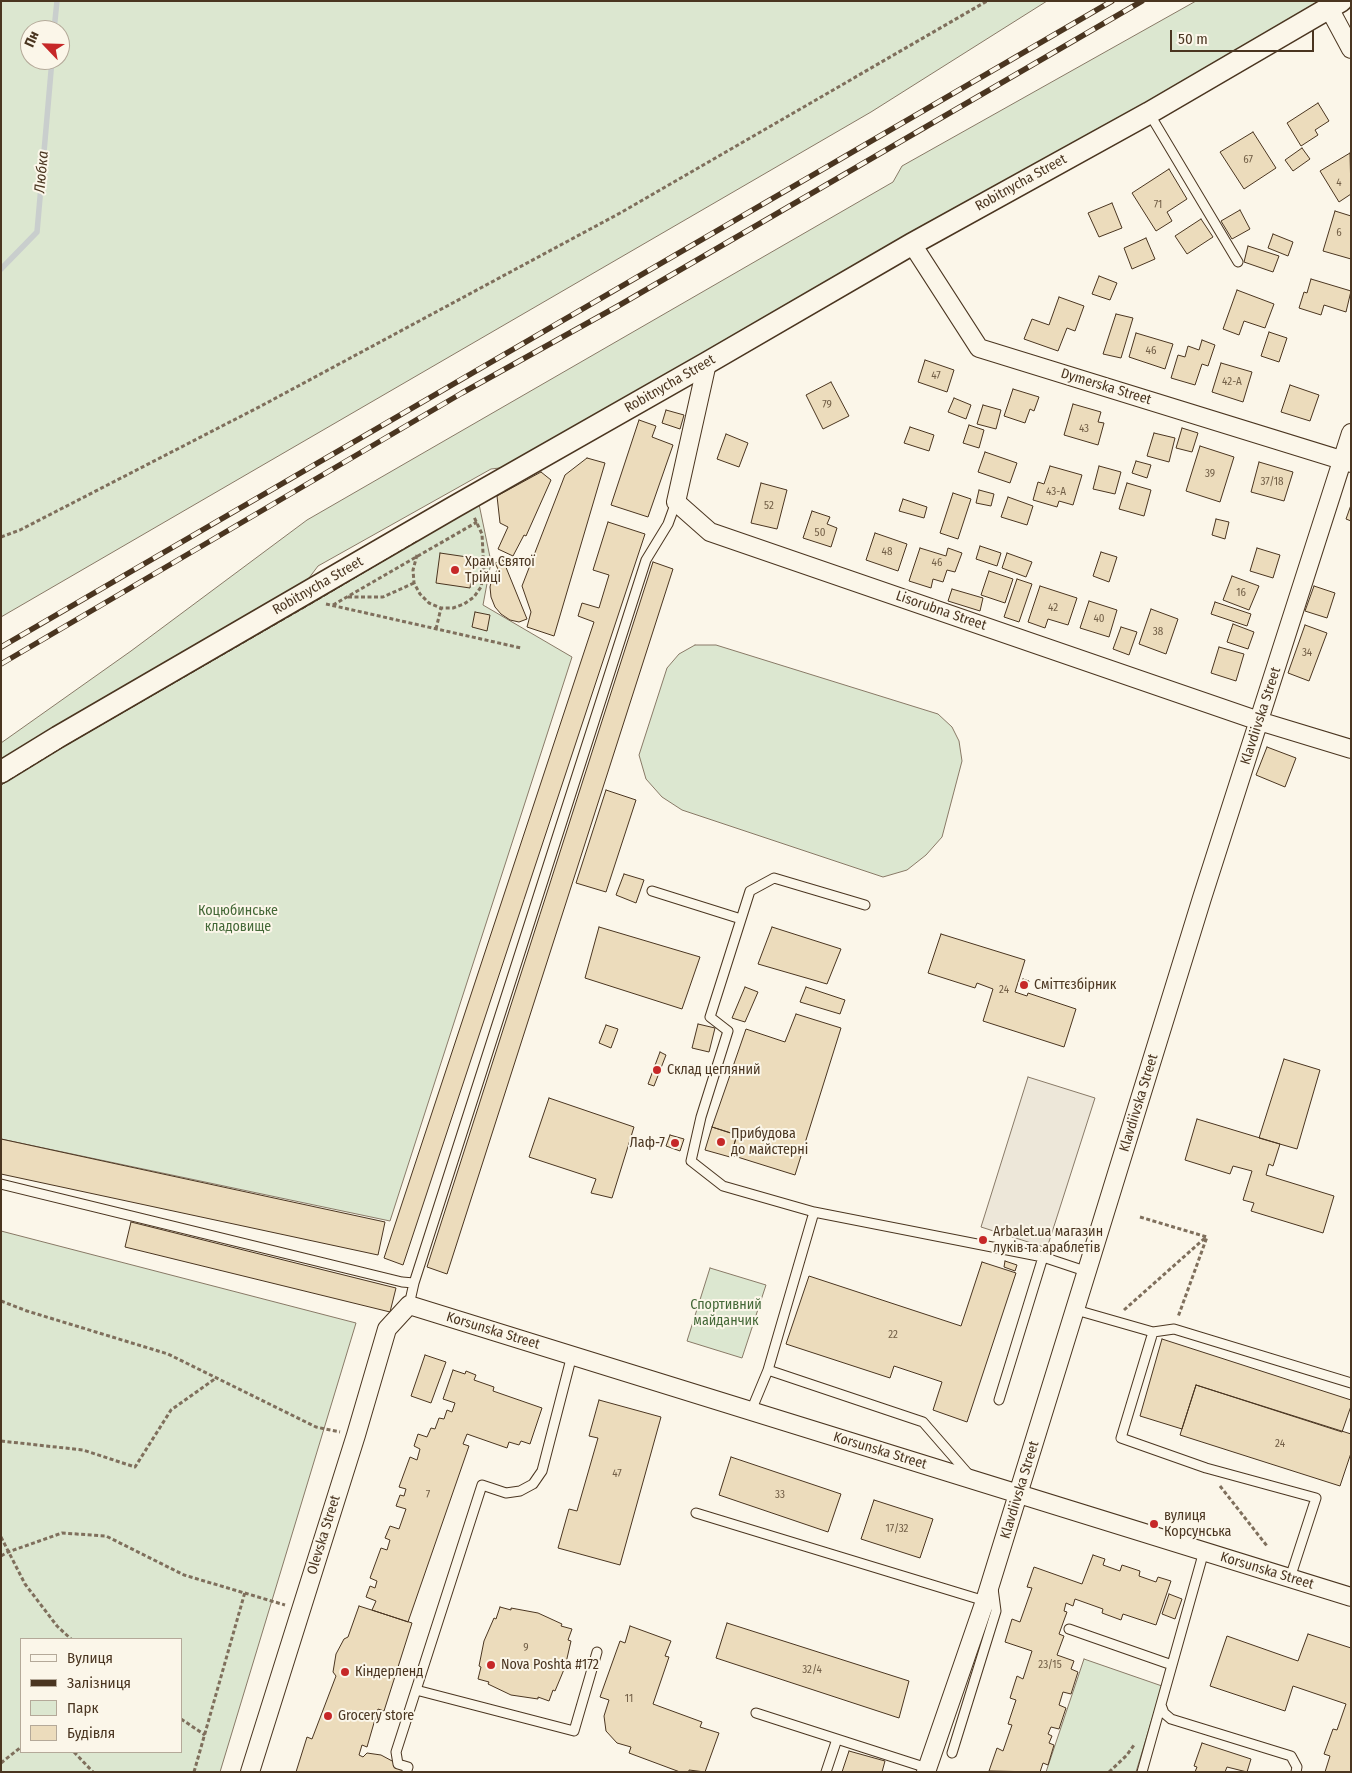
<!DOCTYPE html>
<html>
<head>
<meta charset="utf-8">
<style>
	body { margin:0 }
	#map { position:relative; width:1352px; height:1773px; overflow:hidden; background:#fbf6e9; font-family:"Fira Sans Condensed",sans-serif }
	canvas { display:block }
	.frame { position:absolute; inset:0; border:2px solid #4a3520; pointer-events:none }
	.legend { position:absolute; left:20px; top:1638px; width:162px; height:115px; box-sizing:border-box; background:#fbf6e9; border:1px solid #b4a999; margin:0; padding:6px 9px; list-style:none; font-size:15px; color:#4a3520 }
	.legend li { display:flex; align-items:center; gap:10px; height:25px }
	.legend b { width:25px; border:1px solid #b4a999 }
	.north { position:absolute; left:20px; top:20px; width:50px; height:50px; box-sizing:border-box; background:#fbf6e9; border:1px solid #b4a999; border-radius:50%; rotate:294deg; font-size:14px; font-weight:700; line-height:20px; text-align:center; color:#4a3520 }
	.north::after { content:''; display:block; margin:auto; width:18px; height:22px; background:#c62828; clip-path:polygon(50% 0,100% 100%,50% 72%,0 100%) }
	.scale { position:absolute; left:1170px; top:30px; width:144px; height:22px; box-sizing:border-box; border:2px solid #4a3520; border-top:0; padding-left:6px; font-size:15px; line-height:18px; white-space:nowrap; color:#4a3520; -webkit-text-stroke:4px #fbf6e9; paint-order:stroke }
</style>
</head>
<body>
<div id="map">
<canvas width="1352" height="1773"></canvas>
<div class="frame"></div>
<ul class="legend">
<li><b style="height:6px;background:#fbf6e9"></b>Вулиця</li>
<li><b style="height:6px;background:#4a3520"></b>Залізниця</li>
<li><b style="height:14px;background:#dce7d0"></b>Парк</li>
<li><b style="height:14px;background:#ecdcbc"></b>Будівля</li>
</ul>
<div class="north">Пн</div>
<div class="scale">50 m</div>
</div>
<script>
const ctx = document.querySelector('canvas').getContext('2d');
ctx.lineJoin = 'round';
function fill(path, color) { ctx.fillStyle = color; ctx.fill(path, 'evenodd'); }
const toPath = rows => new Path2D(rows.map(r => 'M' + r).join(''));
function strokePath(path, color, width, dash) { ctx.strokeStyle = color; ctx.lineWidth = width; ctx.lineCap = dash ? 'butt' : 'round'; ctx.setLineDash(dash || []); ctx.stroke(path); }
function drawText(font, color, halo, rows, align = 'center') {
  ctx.font = font + ' "Fira Sans Condensed",sans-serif'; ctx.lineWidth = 4; ctx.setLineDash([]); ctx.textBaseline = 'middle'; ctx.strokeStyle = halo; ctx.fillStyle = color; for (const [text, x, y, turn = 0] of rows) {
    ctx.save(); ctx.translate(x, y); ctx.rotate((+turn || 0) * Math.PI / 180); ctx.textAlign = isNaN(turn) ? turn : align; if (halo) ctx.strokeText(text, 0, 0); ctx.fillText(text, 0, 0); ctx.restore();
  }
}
const green = toPath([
	[1,1,1047,1,871,112,1,617,1,1],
	[30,30,60,30,60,60,30,60,30,30],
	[1196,1,1319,1,1143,106,508,467,491,469,318,566,306,582,1,767,1,743,131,651,307,520,893,182,902,166,1196,1],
	[479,504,491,562,483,605,572,657,390,1221,1,1139,1,785,63,747,316,601,479,504],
	[695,645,716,645,938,714,952,727,959,741,962,761,942,837,926,855,907,870,883,877,682,810,662,797,646,779,639,755,667,668,679,654,695,645],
	[1,1231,356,1323,220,1772,1,1772,1,1231],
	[181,1639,181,1752,21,1752,21,1639,181,1639],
	[710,1268,766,1285,742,1358,687,1341,710,1268],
	[1084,1659,1162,1686,1136,1772,1046,1772,1084,1659]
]);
fill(green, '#dce7d0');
strokePath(green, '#887966', 1);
const parking = toPath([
	[1028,1077,1095,1098,1047,1248,981,1227,1028,1077]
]);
fill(parking, '#ede7d9');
strokePath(parking, '#887966', 1);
strokePath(toPath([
	[54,30,57,1],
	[1,269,37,232,52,60]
]), '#c9cecd', 5.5);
const building = toPath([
	[1318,103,1329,121,1315,130,1318,135,1301,146,1287,123,1318,103],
	[1253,132,1276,168,1244,189,1220,152,1253,132],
	[1302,148,1310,159,1293,171,1285,160,1302,148],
	[1350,153,1351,194,1339,202,1320,171,1350,153],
	[1169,169,1187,199,1167,212,1172,221,1156,231,1132,193,1169,169],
	[1112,203,1122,228,1099,237,1088,213,1112,203],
	[1240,210,1250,229,1232,239,1221,221,1240,210],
	[1335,211,1351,216,1351,259,1323,251,1335,211],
	[1201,219,1213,237,1187,254,1175,236,1201,219],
	[1273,234,1293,242,1288,256,1268,248,1273,234],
	[1146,238,1155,259,1132,269,1124,248,1146,238],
	[1248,246,1279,256,1273,272,1244,262,1248,246],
	[1099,276,1117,283,1110,300,1092,294,1099,276],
	[1311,279,1351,291,1346,312,1324,305,1321,315,1299,308,1304,292,1307,293,1311,279],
	[1237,290,1274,304,1265,328,1244,321,1239,335,1223,329,1237,290],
	[1059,297,1084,306,1075,331,1067,328,1058,351,1024,339,1032,319,1049,325,1059,297],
	[1116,314,1133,318,1121,358,1103,354,1116,314],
	[1269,332,1287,338,1279,362,1261,356,1269,332],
	[1136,333,1173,344,1165,369,1129,357,1136,333],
	[1202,340,1215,345,1208,366,1202,364,1195,385,1171,378,1178,355,1185,357,1188,346,1199,350,1202,340],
	[925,360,954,370,947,392,918,382,925,360],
	[1221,363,1252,372,1243,402,1212,392,1221,363],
	[831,382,849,416,823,429,806,395,831,382],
	[1290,385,1319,395,1310,421,1281,412,1290,385],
	[1013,389,1039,397,1034,411,1030,409,1025,423,1004,416,1013,389],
	[954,398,971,405,966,419,948,412,954,398],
	[1073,404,1101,412,1098,422,1104,423,1098,445,1064,435,1073,404],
	[983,405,1001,410,996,429,977,424,983,405],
	[666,410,684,415,680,429,662,423,666,410],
	[639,420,656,426,652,437,673,445,648,517,611,505,639,420],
	[969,425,984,430,979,448,963,443,969,425],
	[910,427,934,435,929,451,904,443,910,427],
	[1182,428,1198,433,1192,452,1176,448,1182,428],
	[1154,433,1175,438,1169,462,1147,456,1154,433],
	[726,434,748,443,739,467,717,459,726,434],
	[1200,446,1234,457,1220,502,1186,491,1200,446],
	[985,452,1017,463,1010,483,978,472,985,452],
	[587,458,605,463,554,636,527,627,531,612,522,586,565,475,587,458],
	[1136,461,1151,465,1147,478,1132,473,1136,461],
	[1259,462,1293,472,1284,501,1251,492,1259,462],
	[1050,466,1082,475,1073,505,1059,501,1057,507,1033,500,1038,482,1044,484,1050,466],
	[1099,466,1121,472,1115,494,1093,489,1099,466],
	[541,472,551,480,526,536,524,535,513,556,498,549,508,527,500,523,497,496,541,472],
	[761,483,787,490,777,529,751,523,761,483],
	[1127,483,1151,490,1144,516,1119,509,1127,483],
	[979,490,994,494,991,506,976,503,979,490],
	[953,493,971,499,958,539,940,533,953,493],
	[1008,497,1033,506,1027,525,1001,517,1008,497],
	[903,499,927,507,924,518,899,511,903,499],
	[1351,505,1351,521,1346,519,1351,505],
	[812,511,830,517,827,524,837,528,831,547,803,538,812,511],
	[1216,519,1229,522,1225,539,1212,535,1216,519],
	[608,522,645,534,403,1265,384,1258,594,622,578,616,582,603,599,608,609,575,593,570,608,522],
	[875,533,907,544,898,571,866,560,875,533],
	[980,546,1001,553,997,566,976,559,980,546],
	[920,548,946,556,948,548,962,553,955,572,947,570,943,582,933,579,931,588,909,581,920,548],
	[1257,548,1280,555,1273,578,1250,571,1257,548],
	[1101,552,1117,557,1109,582,1093,576,1101,552],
	[440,553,474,558,470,588,436,583,440,553],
	[1007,553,1032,562,1026,577,1002,568,1007,553],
	[503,560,527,619,519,622,510,620,501,614,495,607,491,597,490,587,492,578,498,569,495,563,503,560],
	[653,562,673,569,447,1274,427,1267,653,562],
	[989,571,1013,579,1005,603,981,595,989,571],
	[1232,576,1259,586,1249,610,1223,600,1232,576],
	[1017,579,1032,584,1019,622,1004,617,1017,579],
	[1040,586,1077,598,1068,625,1048,619,1045,628,1028,622,1040,586],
	[1314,586,1335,593,1327,618,1305,611,1314,586],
	[952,589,983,598,980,611,948,601,952,589],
	[1089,601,1117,610,1109,637,1080,628,1089,601],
	[1215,602,1251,614,1247,626,1211,614,1215,602],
	[1151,609,1178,619,1166,654,1139,644,1151,609],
	[475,612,490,615,487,631,472,627,475,612],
	[1233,624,1254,632,1248,649,1227,642,1233,624],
	[1305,625,1327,633,1309,681,1288,673,1305,625],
	[1121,627,1137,632,1129,655,1113,649,1121,627],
	[1219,647,1244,654,1236,681,1211,673,1219,647],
	[1267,747,1296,758,1285,787,1256,775,1267,747],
	[606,790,636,800,606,892,576,883,606,790],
	[624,874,644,880,636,903,616,895,624,874],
	[599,927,700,957,682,1009,585,978,599,927],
	[772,927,841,949,827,984,758,964,772,927],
	[941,934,1025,960,1015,992,1027,996,1028,993,1076,1009,1064,1047,983,1021,993,989,977,983,975,988,928,973,941,934],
	[1023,979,1029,981,1026,989,1021,988,1023,979],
	[745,987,758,992,745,1022,732,1018,745,987],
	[806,987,845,1000,840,1014,800,1002,806,987],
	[796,1014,841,1028,795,1175,731,1155,737,1135,712,1127,746,1029,785,1042,796,1014],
	[698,1024,715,1028,709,1052,692,1048,698,1024],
	[606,1025,618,1029,611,1048,599,1043,606,1025],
	[660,1052,666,1055,654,1086,648,1084,660,1052],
	[1284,1059,1320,1070,1297,1149,1259,1138,1284,1059],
	[549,1098,634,1127,612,1198,591,1193,596,1179,529,1157,549,1098],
	[1197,1119,1280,1144,1273,1166,1269,1164,1266,1175,1334,1196,1323,1233,1251,1211,1254,1203,1243,1200,1252,1171,1233,1166,1230,1174,1185,1160,1197,1119],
	[712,1127,737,1135,730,1157,705,1150,712,1127],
	[670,1135,684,1139,680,1151,666,1146,670,1135],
	[1,1139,385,1222,378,1255,1,1174,1,1139],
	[131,1222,396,1288,390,1312,125,1247,131,1222],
	[1005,1261,1017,1265,1015,1271,1004,1267,1005,1261],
	[982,1262,1016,1273,967,1422,933,1410,942,1382,894,1366,890,1378,786,1344,809,1276,961,1326,982,1262],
	[1162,1339,1351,1400,1351,1406,1342,1432,1196,1385,1182,1429,1140,1416,1162,1339],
	[425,1355,446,1362,431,1403,411,1396,425,1355],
	[453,1370,465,1374,466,1371,476,1375,474,1380,494,1387,493,1391,542,1408,530,1444,521,1441,519,1445,509,1442,507,1448,467,1434,463,1444,469,1446,408,1622,372,1610,376,1601,366,1597,370,1586,375,1588,377,1581,370,1578,381,1548,387,1550,390,1540,385,1538,390,1526,399,1529,406,1509,396,1506,400,1495,404,1496,406,1489,399,1487,410,1457,417,1460,420,1449,414,1446,418,1434,427,1437,431,1428,435,1429,439,1418,444,1419,447,1410,452,1412,455,1403,443,1399,453,1370],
	[1196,1385,1351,1434,1351,1453,1340,1486,1180,1435,1196,1385],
	[599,1400,661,1417,620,1565,558,1548,569,1509,577,1511,598,1438,589,1436,599,1400],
	[731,1457,841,1494,828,1532,719,1495,731,1457],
	[874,1500,933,1519,920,1558,861,1539,874,1500],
	[1093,1555,1105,1559,1103,1565,1120,1571,1122,1565,1140,1571,1139,1576,1156,1582,1158,1577,1171,1581,1156,1625,1123,1614,1121,1620,1102,1613,1103,1609,1075,1599,1073,1606,1066,1603,1064,1611,1067,1612,1059,1634,1064,1636,1057,1655,1074,1661,1071,1669,1078,1672,1071,1694,1063,1692,1059,1705,1066,1708,1059,1729,1051,1727,1048,1734,1052,1736,1049,1743,1054,1745,1048,1765,1043,1763,1040,1772,989,1771,997,1748,1003,1751,1012,1725,1008,1724,1016,1700,1010,1698,1017,1676,1023,1679,1032,1651,1005,1642,1012,1619,1020,1622,1032,1588,1027,1587,1034,1567,1082,1584,1093,1555],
	[1169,1594,1182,1599,1175,1619,1162,1614,1169,1594],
	[359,1606,412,1623,384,1711,378,1709,367,1747,362,1745,359,1755,363,1757,367,1753,381,1755,394,1762,395,1766,411,1772,296,1772,307,1737,312,1739,336,1676,333,1672,336,1654,344,1639,348,1637,359,1606],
	[500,1607,511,1610,511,1608,538,1613,562,1624,561,1626,572,1629,568,1640,571,1641,565,1667,555,1691,553,1690,549,1701,538,1697,538,1699,511,1695,488,1684,489,1682,478,1679,481,1667,479,1666,484,1641,494,1618,496,1619,500,1607],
	[727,1623,909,1681,899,1718,716,1658,727,1623],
	[630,1626,671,1641,665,1656,669,1657,653,1704,702,1722,700,1727,719,1733,705,1772,689,1770,689,1772,680,1772,629,1753,631,1747,617,1743,606,1731,604,1716,609,1700,600,1697,620,1641,625,1643,630,1626],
	[1308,1634,1351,1648,1351,1772,1325,1772,1330,1756,1324,1754,1333,1729,1337,1730,1346,1704,1293,1686,1285,1711,1210,1686,1227,1636,1298,1661,1308,1634],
	[1202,1743,1251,1759,1247,1772,1227,1767,1225,1772,1195,1772,1197,1767,1194,1766,1202,1743],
	[849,1751,885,1761,882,1772,842,1772,849,1751]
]);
fill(building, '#ecdcbc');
strokePath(building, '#4a3520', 1);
const service = toPath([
	[1149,113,1238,262],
	[652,891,741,919],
	[1,1184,402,1282,414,1283],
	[814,1212,1043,1257],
	[409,1305,414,1283,646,560,668,524,676,502],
	[1076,1310,1153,1332,1121,1438,1206,1468,1316,1498,1290,1578],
	[1153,1332,1174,1329,1351,1383],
	[768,1370,923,1422,970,1476],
	[999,1400,1043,1257,1088,1272],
	[751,1411,768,1370,814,1212,723,1186,691,1161,701,1117,728,1031,710,1017,750,891,774,878,865,905],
	[696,1513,985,1601],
	[1069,1629,1172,1665],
	[416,1690,574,1731,597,1652],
	[1161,1705,1164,1713,1171,1719,1291,1756,1297,1767,1296,1772],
	[756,1713,927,1768],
	[952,1753,996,1611,993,1588],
	[407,1770,408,1767,398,1764,396,1752,482,1485,506,1493,520,1491,533,1484,542,1471,572,1355],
	[826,1772,837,1739],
	[1142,1772,1204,1551]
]);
const minor = toPath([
	[1329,8,1351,49],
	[912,244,979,348,1351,463],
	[707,363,676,502,710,532,1259,721,1351,749],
	[250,1772,356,1435,387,1329,409,1305,1351,1597],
	[926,1772,985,1601,1202,898,1351,433]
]);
const tertiary = toPath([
	[1,772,58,737,454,507,707,363,912,244,1149,113,1341,1]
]);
strokePath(service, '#4a3520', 11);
strokePath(minor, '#4a3520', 20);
strokePath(tertiary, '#4a3520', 24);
strokePath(toPath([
	[1,537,20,530,261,406,622,212,987,1],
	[417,555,413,570,414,583,420,594,429,603,441,608,453,608,464,604,474,597,481,587,484,572,482,534,474,517],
	[348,597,383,597,414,583],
	[326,604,521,648],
	[333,605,477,522],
	[436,629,441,608],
	[1140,1217,1207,1237,1178,1317],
	[1,1301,27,1311,168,1354,316,1427,340,1432],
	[1124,1310,1205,1238],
	[1,1441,83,1450,135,1467,171,1410,216,1378],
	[1220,1486,1267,1546],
	[1,1537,25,1584,57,1626,71,1639],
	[1,1556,8,1552,62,1533,106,1536,184,1575,285,1605],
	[181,1719,205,1735],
	[74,1752,93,1772],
	[1,1763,21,1747],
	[194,1772,245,1592],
	[1109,1772,1127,1755,1134,1745]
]), '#7f6f5c', 3, [4, 2.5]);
strokePath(service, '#fbf6e9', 9);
strokePath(minor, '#fbf6e9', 18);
strokePath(tertiary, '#fbf6e9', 21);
const rail = toPath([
	[1,647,1112,1],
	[1,664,462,393,618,306,1142,1]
]);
strokePath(rail, '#4a3520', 5.5);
strokePath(rail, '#fbf6e9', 4, [11]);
strokePath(toPath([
	[1,785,63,747,316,601,417,541]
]), '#4a3520', 1, [6, 2.5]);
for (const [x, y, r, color] of [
	[455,570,5,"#c62828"],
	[1024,985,5,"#c62828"],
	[657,1070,5,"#c62828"],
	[721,1142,5,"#c62828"],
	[675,1143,5,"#c62828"],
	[983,1240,5,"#c62828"],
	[1154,1524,5,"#c62828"],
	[491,1665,5,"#c62828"],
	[345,1672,5,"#c62828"],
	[328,1716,5,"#c62828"]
]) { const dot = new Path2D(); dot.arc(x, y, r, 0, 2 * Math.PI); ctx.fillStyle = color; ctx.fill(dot); strokePath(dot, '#fbf6e9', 2); }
drawText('11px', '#725f47', null, [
	["67",1248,160],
	["4",1339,183],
	["71",1158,205],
	["6",1339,233],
	["46",1151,351],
	["47",936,376],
	["42-А",1232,382],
	["79",827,405],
	["43",1084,429],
	["39",1210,474],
	["37/18",1272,482],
	["43-А",1056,492],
	["52",769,506],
	["50",820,533],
	["48",887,552],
	["46",937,563],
	["16",1241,593],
	["42",1053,608],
	["40",1099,619],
	["38",1158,632],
	["34",1307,653],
	["24",1004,990],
	["22",893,1335],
	["24",1280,1444],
	["47",617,1474],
	["7",428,1495],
	["33",780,1495],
	["17/32",897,1529],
	["9",526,1648],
	["23/15",1050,1665],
	["32/4",812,1670],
	["11",629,1699]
]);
drawText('14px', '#4a3520', '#fbf6e9', [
	["Robitnycha Street",1021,183,-29],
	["Robitnycha Street",670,384,-30],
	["Dymerska Street",1106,387,17],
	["Robitnycha Street",318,586,-30],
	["Lisorubna Street",941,611,19],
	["Klavdiivska Street",1261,716,-72],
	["Klavdiivska Street",1139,1103,-73],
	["Korsunska Street",493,1331,17],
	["Korsunska Street",880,1451,17],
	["Klavdiivska Street",1020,1490,-73],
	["Olevska Street",324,1535,-73],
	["Korsunska Street",1267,1571,17]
]);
drawText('14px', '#4a3520', '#fbf6e9', [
	["Храм Святої",465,562],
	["Трійці",465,578],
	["Сміттєзбірник",1034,985],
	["Склад цегляний",667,1070],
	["Прибудова",731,1134],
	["до майстерні",731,1150],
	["Лаф-7",665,1143,"right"],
	["Arbalet.ua магазин",993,1232],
	["луків та араблетів",993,1248],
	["вулиця",1164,1516],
	["Корсунська",1164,1532],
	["Nova Poshta #172",501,1665],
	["Кіндерленд",355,1672],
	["Grocery store",338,1716]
], 'left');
drawText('14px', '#436837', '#fbf6e9', [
	["Коцюбинське",238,911],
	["кладовище",238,927],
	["Спортивний",726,1305],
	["майданчик",726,1321]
]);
drawText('italic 15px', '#4a3520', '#fbf6e9', [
	["Любка",42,172,-85]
]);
</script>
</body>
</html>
